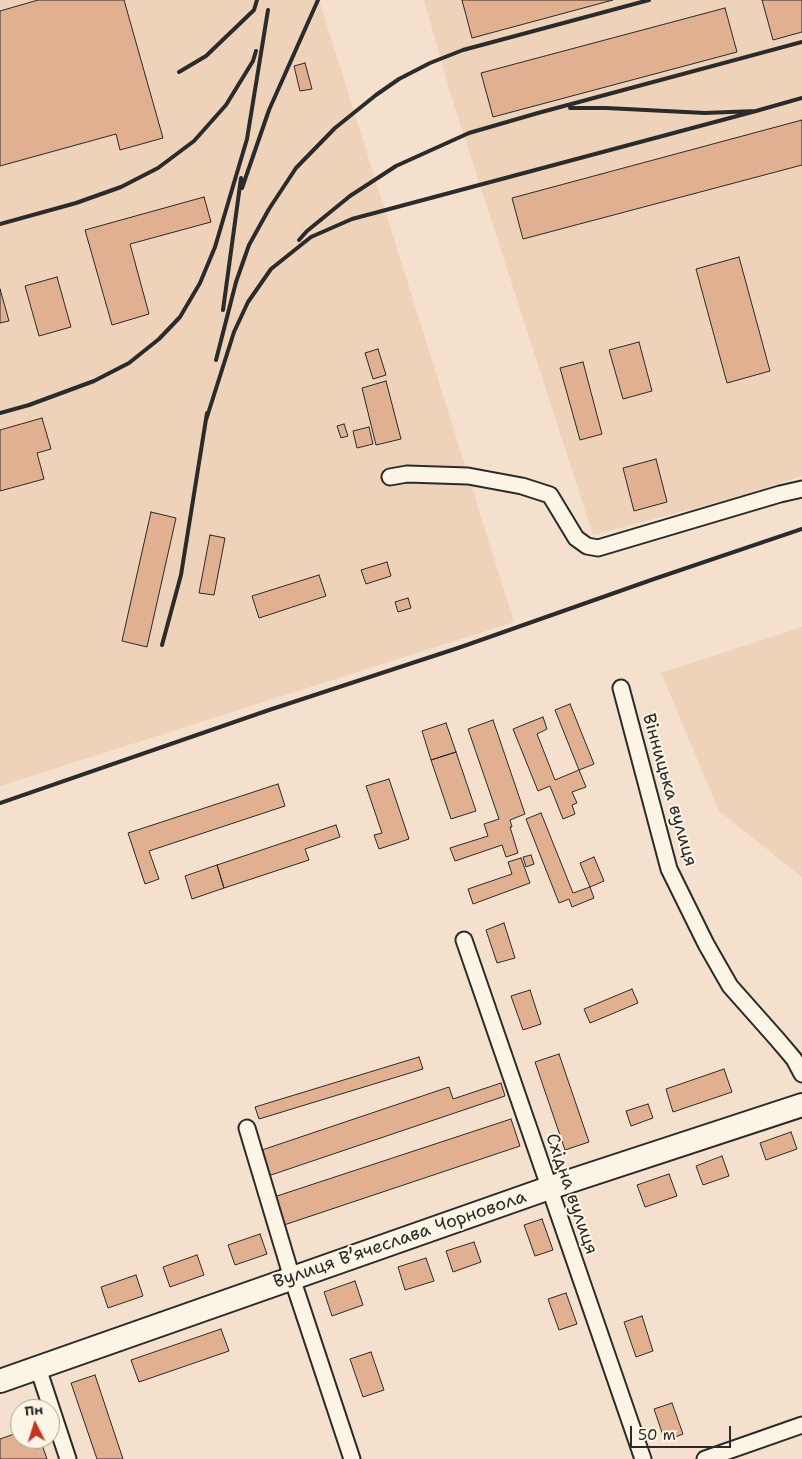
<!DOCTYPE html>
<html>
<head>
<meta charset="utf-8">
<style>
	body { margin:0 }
	#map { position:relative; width:802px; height:1459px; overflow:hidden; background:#f4e0cc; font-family:"Shantell Sans",sans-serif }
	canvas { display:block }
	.north { position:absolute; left:10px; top:1399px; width:50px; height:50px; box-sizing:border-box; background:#fcf5e5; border:1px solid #a8a49b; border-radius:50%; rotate:355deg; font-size:14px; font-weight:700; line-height:20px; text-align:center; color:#2b2b2b }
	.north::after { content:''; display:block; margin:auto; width:18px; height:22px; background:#c8321e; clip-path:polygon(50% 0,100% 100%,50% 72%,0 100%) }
	.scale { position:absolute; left:630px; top:1426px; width:101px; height:22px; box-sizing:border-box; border:2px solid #2b2b2b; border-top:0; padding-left:6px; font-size:15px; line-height:18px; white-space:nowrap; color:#2b2b2b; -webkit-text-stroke:4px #fcf5e5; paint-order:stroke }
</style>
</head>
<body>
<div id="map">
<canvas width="802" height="1459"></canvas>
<div class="north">Пн</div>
<div class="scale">50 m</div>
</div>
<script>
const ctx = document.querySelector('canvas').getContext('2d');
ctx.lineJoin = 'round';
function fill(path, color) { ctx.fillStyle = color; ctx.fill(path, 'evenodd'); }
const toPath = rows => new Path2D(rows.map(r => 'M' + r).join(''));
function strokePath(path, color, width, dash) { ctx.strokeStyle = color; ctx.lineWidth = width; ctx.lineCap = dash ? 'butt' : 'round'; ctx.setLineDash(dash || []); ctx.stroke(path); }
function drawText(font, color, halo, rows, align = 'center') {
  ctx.font = font + ' "Shantell Sans",sans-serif'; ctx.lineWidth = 4; ctx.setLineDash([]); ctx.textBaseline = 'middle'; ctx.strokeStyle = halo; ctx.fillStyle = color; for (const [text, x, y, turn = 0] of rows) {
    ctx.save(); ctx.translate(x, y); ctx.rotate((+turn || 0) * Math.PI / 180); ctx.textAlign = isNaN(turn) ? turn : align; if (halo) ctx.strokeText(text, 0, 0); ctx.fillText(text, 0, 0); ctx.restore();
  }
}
fill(toPath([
	[0,0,319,0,514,622,0,786],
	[424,0,802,0,802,476,733,498,593,535,450,92],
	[802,627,802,877,719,811,661,673]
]), '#eed2ba');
const building = toPath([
	[38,0,124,0,163,138,120,150,116,134,0,166,0,11,38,0],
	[462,0,613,0,472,38,462,0],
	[762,0,802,0,802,32,773,40,762,0],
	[725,8,737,52,493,117,481,73,725,8],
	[305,63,312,89,300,91,294,66,305,63],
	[802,120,802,165,523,239,512,198,802,120],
	[204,197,211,222,130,244,149,314,112,325,85,230,204,197],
	[739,257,770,371,727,383,696,269,739,257],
	[57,277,71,327,39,336,25,286,57,277],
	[0,289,9,321,0,323,0,289],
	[639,342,652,391,623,399,609,350,639,342],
	[378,349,386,375,373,379,365,353,378,349],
	[583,362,602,434,580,440,560,368,583,362],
	[386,381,401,439,376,445,362,388,386,381],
	[42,418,51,449,37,453,44,479,0,491,0,430,42,418],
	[344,424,348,436,341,438,337,426,344,424],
	[369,427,373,444,357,448,353,431,369,427],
	[656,459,667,502,634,511,623,468,656,459],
	[151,512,176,518,147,647,122,641,151,512],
	[210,535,225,538,214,595,199,593,210,535],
	[387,562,391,576,366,584,361,570,387,562],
	[319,575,326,596,259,618,252,596,319,575],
	[408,598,411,608,398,612,395,602,408,598],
	[570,704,594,764,579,770,555,710,570,704],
	[543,717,547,729,537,734,555,780,579,770,586,787,572,792,577,803,572,805,575,814,563,819,550,786,538,791,513,729,543,717],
	[493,720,525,814,510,820,512,827,510,827,518,853,506,857,502,845,455,861,450,848,488,836,484,824,499,819,468,729,493,720],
	[446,723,456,752,431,760,422,731,446,723],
	[456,752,476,811,451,819,431,760,456,752],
	[389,779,409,839,379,849,374,835,382,833,366,786,389,779],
	[278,784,285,806,149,851,159,879,145,884,128,833,278,784],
	[541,813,573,893,590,887,594,898,572,907,569,899,559,903,526,819,541,813],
	[336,825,340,837,305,849,309,860,224,888,217,865,336,825],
	[531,855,534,864,526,867,523,857,531,855],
	[594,857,604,881,590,887,580,863,594,857],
	[521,858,530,883,473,904,468,889,512,874,508,862,521,858],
	[217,865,224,888,192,899,185,876,217,865],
	[504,923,515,958,497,963,486,930,504,923],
	[632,989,638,1003,590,1023,584,1009,632,989],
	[530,990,541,1024,523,1030,511,996,530,990],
	[559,1054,589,1142,565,1150,535,1062,559,1054],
	[419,1057,423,1069,259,1119,255,1107,419,1057],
	[724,1069,732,1092,673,1112,666,1089,724,1069],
	[501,1083,505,1096,268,1176,259,1151,449,1087,453,1099,501,1083],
	[648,1104,653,1118,631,1126,626,1111,648,1104],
	[511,1119,520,1146,284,1225,274,1197,511,1119],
	[791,1132,797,1149,766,1160,760,1143,791,1132],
	[722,1156,729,1176,703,1185,696,1166,722,1156],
	[669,1174,677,1196,645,1207,637,1185,669,1174],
	[542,1219,553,1250,535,1256,524,1225,542,1219],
	[260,1234,267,1254,235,1265,228,1245,260,1234],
	[474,1242,481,1262,453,1272,446,1251,474,1242],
	[197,1255,204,1275,170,1287,163,1267,197,1255],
	[426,1258,434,1281,405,1290,398,1267,426,1258],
	[136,1275,143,1296,108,1308,101,1287,136,1275],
	[355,1281,363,1305,332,1316,324,1292,355,1281],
	[566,1293,577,1324,559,1330,548,1299,566,1293],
	[642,1316,653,1351,636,1357,624,1322,642,1316],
	[221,1329,229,1351,139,1382,131,1360,221,1329],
	[371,1352,384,1390,363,1397,350,1359,371,1352],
	[95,1375,123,1459,97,1459,71,1383,95,1375],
	[672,1403,683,1434,665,1441,654,1409,672,1403],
	[20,1432,20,1439,40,1439,47,1459,0,1459,0,1439,20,1432]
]);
fill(building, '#e0b091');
strokePath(building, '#2b2b2b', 1);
const street = toPath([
	[390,477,407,474,468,476,522,486,550,495,576,538,587,546,598,548,780,494,802,489],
	[621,688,669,869,706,944,730,986,777,1039,794,1059,802,1074],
	[464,940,643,1459],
	[247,1128,292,1278,352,1459],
	[38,1368,68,1459],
	[705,1459,802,1425]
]);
const secondary = toPath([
	[0,1381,549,1188,802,1105]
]);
strokePath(street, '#2b2b2b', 19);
strokePath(secondary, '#2b2b2b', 26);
strokePath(street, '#fcf5e5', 15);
strokePath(secondary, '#fcf5e5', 22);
strokePath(toPath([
	[179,72,206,56,254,10,257,0],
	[570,108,606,108,705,113,730,112,756,111,802,98],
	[242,188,269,110,318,0],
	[0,224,76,203,121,187,158,168,194,141,226,105,253,61,256,51],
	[299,240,307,231,350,196,396,166,469,133,538,113,802,42],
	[223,310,241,178],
	[216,360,236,282,249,245,269,209,296,168,335,128,376,95,399,79,430,63,463,50,649,0],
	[0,413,29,405,94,381,129,363,159,339,180,317,200,283,215,247,247,139,268,10],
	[206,420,234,332,248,302,271,269,311,237,352,219,756,111],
	[162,645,181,575,207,413],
	[0,803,269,710,461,647,654,579,802,529]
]), '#2b2b2b', 4);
drawText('18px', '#2b2b2b', '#fcf5e5', [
	["Вінницька вулиця",669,790,74],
	["Східна вулиця",571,1194,71],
	["Вулиця Вʼячеслава Чорновола",400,1240,-19]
]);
</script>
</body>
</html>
